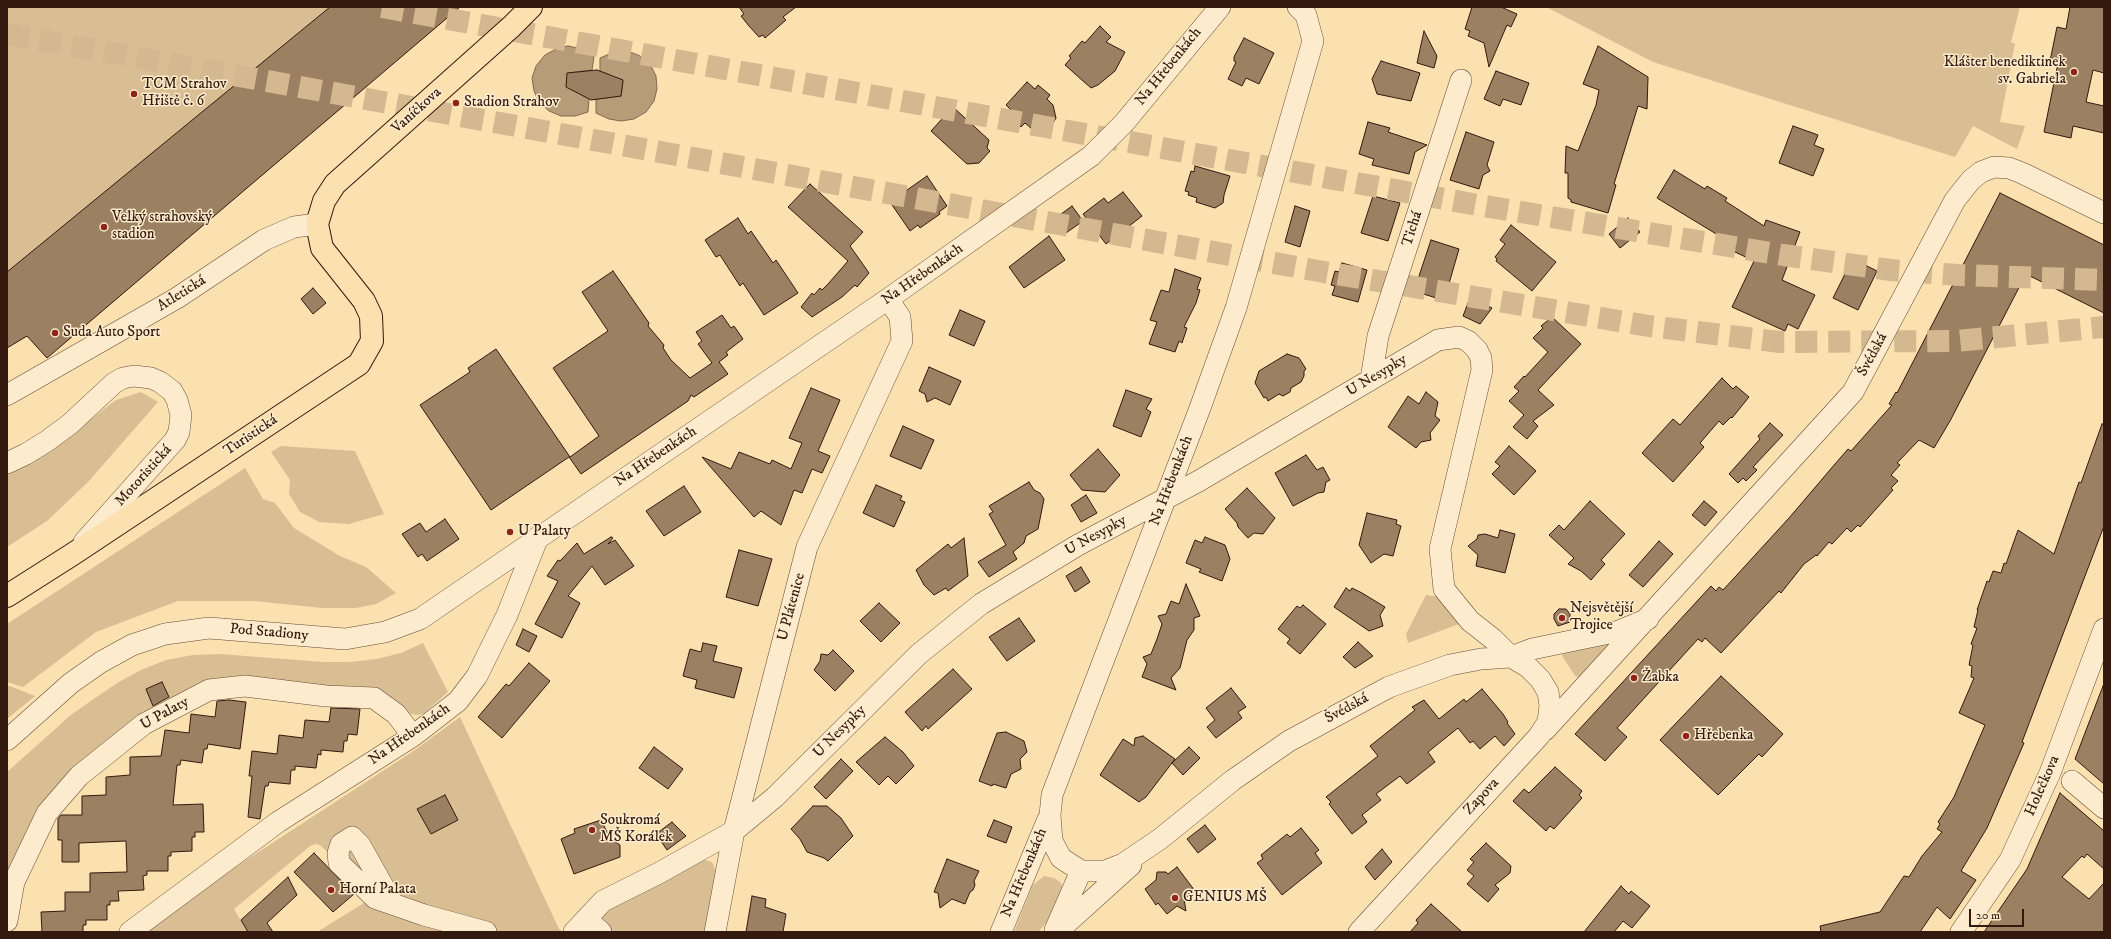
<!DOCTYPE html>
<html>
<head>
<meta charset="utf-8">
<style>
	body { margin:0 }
	#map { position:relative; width:2111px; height:939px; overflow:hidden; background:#fbe0b0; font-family:"IM FELL DW Pica",serif }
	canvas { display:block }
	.frame { position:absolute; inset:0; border:8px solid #33190e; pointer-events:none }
	.scale { position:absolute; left:1969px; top:909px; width:55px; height:18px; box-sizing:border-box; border:2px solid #33190e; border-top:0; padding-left:5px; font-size:12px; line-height:14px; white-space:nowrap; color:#33190e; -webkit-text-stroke:3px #fcebcc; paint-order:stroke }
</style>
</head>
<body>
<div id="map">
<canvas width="2111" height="939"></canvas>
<div class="frame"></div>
<div class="scale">20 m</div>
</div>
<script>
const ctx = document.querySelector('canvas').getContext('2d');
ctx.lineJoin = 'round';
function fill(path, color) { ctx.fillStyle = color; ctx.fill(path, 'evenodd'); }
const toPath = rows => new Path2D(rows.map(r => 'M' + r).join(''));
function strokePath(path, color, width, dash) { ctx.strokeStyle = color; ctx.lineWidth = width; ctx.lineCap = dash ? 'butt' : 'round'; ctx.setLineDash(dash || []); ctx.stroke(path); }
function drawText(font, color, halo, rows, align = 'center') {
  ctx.font = font + ' "IM FELL DW Pica",serif'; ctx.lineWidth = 3; ctx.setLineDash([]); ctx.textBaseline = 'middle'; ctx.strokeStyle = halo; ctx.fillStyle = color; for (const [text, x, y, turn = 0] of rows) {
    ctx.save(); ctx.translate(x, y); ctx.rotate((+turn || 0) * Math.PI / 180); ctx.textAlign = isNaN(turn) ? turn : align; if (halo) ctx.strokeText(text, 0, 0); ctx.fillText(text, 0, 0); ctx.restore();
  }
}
fill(toPath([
	[7,7,456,7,454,12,47,358,29,335,7,348],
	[1546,7,2020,7,2011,42,2015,44,2000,122,2025,126,2017,149,1973,126,1955,157,1653,62],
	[141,392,158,402,88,482,47,521,7,547,7,471,51,450,116,400],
	[281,446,355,451,384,514,349,524,319,522,300,512,289,494,290,480,271,452],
	[245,468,263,499,275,503,294,528,340,556,366,567,396,593,376,604,356,608,322,608,254,601,178,601,96,632,23,687,7,682,7,624],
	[1426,595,1440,597,1459,624,1408,643,1406,634],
	[1606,642,1607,646,1579,677,1575,676,1562,656,1563,653],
	[423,643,448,692,423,714,416,715,239,680,170,701,162,682,147,689,155,708,92,757,7,892,7,772,72,714,117,683,141,670,166,660,193,655,220,654,323,662,350,662,377,659,401,653],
	[7,685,35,696,7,719],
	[460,717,559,929,562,932,497,932,427,914,345,869,320,845,316,844,310,846,234,909,248,932,147,932,234,868,412,752],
	[418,810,458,820,431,834],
	[701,859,712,862,717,874,707,932,610,932,598,918,601,905],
	[1044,876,1054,878,1060,882,1066,890,1065,901,1038,932,1014,932,1033,885],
	[364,903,468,932,317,932]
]), '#d9be94');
const water = toPath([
	[568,46,582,49,594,57,592,70,568,73,589,99,588,112,575,116,561,116,549,111,539,102,534,91,532,78,536,66,545,55,556,49,568,46],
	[628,51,640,56,650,64,656,76,657,89,654,101,646,112,634,119,621,121,609,119,596,113,596,99,621,96,623,81,600,71,600,58,614,52,628,51]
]);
fill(water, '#b79c79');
strokePath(water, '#82684e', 1);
const building = toPath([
	[330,7,460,7,47,358,27,336,7,348,7,272,330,7],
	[739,7,796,7,783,17,786,20,765,38,763,35,759,37,749,26,741,16,744,14,739,7],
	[1472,7,1501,7,1517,14,1511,27,1507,25,1489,67,1484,43,1468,36,1470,31,1465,29,1472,7],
	[2070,7,2104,7,2104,73,2093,70,2086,102,2104,106,2104,133,2073,126,2071,138,2044,132,2058,63,2050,61,2057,27,2066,29,2070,7],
	[1100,26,1111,37,1106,42,1125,52,1115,71,1098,85,1091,88,1065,65,1071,58,1069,56,1082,41,1085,43,1100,26],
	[1424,31,1437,56,1434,68,1417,63,1424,31],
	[1244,38,1274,53,1259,84,1246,78,1242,86,1228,79,1236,62,1234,61,1234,57,1244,38],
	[1598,46,1648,77,1647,109,1638,106,1614,184,1616,185,1608,213,1571,202,1571,200,1568,198,1568,173,1565,173,1566,146,1578,151,1596,105,1599,90,1583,84,1598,46],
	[1381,61,1420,73,1411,101,1377,94,1372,79,1381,61],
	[597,70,623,80,621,96,591,100,566,87,567,73,597,70],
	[1496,71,1529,83,1521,105,1503,99,1500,106,1484,99,1496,71],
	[1027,82,1035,89,1038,85,1050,95,1047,99,1053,105,1056,118,1050,128,1046,130,1032,129,1025,123,1021,127,1010,116,1013,112,1006,105,1027,82],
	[953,107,989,140,987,148,990,151,979,163,967,164,931,131,953,107],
	[1368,122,1390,128,1388,132,1427,145,1415,152,1409,174,1372,165,1374,159,1359,154,1368,122],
	[1793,126,1818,135,1814,145,1824,149,1813,176,1779,163,1793,126],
	[1466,132,1494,142,1487,165,1490,171,1483,175,1479,189,1450,180,1466,132],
	[1195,166,1230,176,1224,195,1223,203,1215,208,1196,202,1197,198,1188,195,1189,192,1185,191,1191,171,1194,172,1195,166],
	[1674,170,1705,189,1707,186,1727,198,1725,201,1764,226,1766,220,1800,232,1782,280,1815,295,1798,329,1788,324,1785,331,1732,307,1754,261,1733,251,1736,246,1657,198,1674,170],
	[927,176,947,206,939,212,940,214,920,228,918,225,910,231,890,202,927,176],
	[810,184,863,232,850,246,869,273,857,287,855,285,842,297,812,317,801,307,812,293,814,295,820,288,822,290,828,284,848,261,788,207,810,184],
	[1123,192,1142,216,1106,244,1083,214,1104,198,1108,203,1123,192],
	[2000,193,2104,245,2104,313,2026,274,1950,421,1934,448,1919,440,1897,463,1900,465,1891,475,1898,481,1891,488,1893,490,1860,527,1858,525,1851,532,1847,528,1832,544,1829,542,1817,556,1816,555,1804,564,1781,593,1779,591,1721,653,1705,638,1702,642,1698,639,1617,728,1627,737,1605,761,1575,734,1711,586,1716,591,1719,587,1723,590,1735,577,1789,518,1835,464,1848,449,1851,451,1892,405,1889,404,1896,392,1897,393,2000,193],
	[1373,196,1400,203,1388,241,1361,233,1373,196],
	[1072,206,1083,221,1063,235,1053,220,1072,206],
	[1295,206,1310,211,1300,247,1285,242,1295,206],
	[738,218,748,234,751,231,773,263,776,260,798,293,764,315,743,283,740,286,720,255,716,257,705,240,738,218],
	[1628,218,1640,232,1620,248,1609,234,1628,218],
	[1511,225,1556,262,1532,291,1496,261,1497,259,1495,257,1505,244,1500,240,1511,225],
	[1049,236,1065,260,1024,288,1009,267,1049,236],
	[1431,240,1459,249,1448,287,1453,290,1449,302,1414,291,1431,240],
	[1855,260,1877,271,1858,310,1833,298,1846,272,1848,273,1855,260],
	[1342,263,1367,270,1358,302,1332,295,1335,286,1331,285,1335,271,1339,272,1342,263],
	[1175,269,1201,278,1197,289,1200,290,1196,303,1184,327,1187,328,1182,343,1179,341,1175,352,1149,344,1157,322,1150,320,1161,290,1169,292,1175,269],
	[613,271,649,323,648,326,664,345,663,348,671,360,690,378,712,363,698,344,702,341,696,332,722,315,731,328,734,326,743,339,726,352,728,355,719,362,728,374,694,397,691,395,688,401,581,474,569,457,491,510,420,405,470,372,468,368,496,349,570,457,599,436,553,368,608,331,582,292,613,271],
	[313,288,326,303,313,314,301,299,313,288],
	[1470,298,1492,308,1480,324,1463,316,1470,298],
	[960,310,985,321,974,346,949,335,960,310],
	[1552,317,1581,344,1538,390,1554,405,1533,421,1538,426,1527,439,1513,427,1524,415,1509,401,1519,391,1514,387,1524,376,1525,377,1548,352,1533,338,1543,328,1541,326,1552,317],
	[1287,354,1299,358,1306,369,1304,371,1304,376,1301,382,1291,388,1290,392,1283,396,1279,394,1268,401,1266,397,1264,398,1255,383,1259,371,1287,354],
	[929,367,961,381,950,405,935,398,927,402,925,394,919,391,929,367],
	[1722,378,1733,389,1736,386,1749,397,1732,418,1731,417,1723,425,1719,421,1700,443,1704,447,1673,482,1642,453,1673,419,1680,425,1722,378],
	[811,388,840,400,818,451,830,456,822,473,812,469,802,493,794,490,781,525,761,511,754,517,702,457,731,469,739,452,770,464,772,460,791,469,802,443,789,438,811,388],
	[1126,390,1152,399,1146,409,1151,412,1141,437,1113,426,1126,390],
	[1426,392,1438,402,1435,416,1440,420,1430,433,1431,440,1421,442,1416,448,1388,427,1408,396,1419,404,1426,392],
	[1770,423,1783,435,1753,467,1757,470,1746,481,1743,478,1738,483,1729,474,1760,439,1758,436,1770,423],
	[2102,424,2104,424,2104,526,2022,742,2024,743,1987,828,1961,871,1976,880,1950,919,1937,907,1920,932,1821,932,1820,926,1880,912,1904,876,1909,877,1922,856,1942,832,1937,829,1940,824,1938,822,1954,797,1985,725,1959,713,1974,678,1971,677,1972,666,1969,665,1973,645,1971,644,1977,628,1974,627,1978,610,1977,610,1987,581,1989,582,1993,571,2001,573,2004,563,2006,564,2018,530,2054,554,2079,482,2081,483,2102,424],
	[903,426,934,440,921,469,890,456,903,426],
	[1509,446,1536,471,1514,495,1492,474,1500,466,1495,462,1509,446],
	[1098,449,1120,475,1105,492,1082,490,1070,475,1098,449],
	[1306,455,1317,470,1323,467,1330,480,1326,482,1324,492,1318,493,1293,506,1275,473,1306,455],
	[1029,482,1034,490,1040,493,1044,499,1038,529,1026,536,1024,543,1013,552,1017,559,989,577,978,562,1006,545,989,514,993,512,989,506,1029,482],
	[876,485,902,496,900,500,905,502,894,527,863,513,876,485],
	[684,486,701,512,664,536,646,511,684,486],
	[1247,488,1275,518,1263,534,1254,533,1248,538,1238,527,1237,523,1225,509,1247,488],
	[1086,495,1097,513,1081,522,1071,505,1086,495],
	[1590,501,1625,534,1601,560,1605,564,1591,580,1581,571,1568,564,1574,558,1549,535,1559,525,1564,530,1590,501],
	[1704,501,1717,512,1705,526,1692,515,1704,501],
	[1367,513,1397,520,1396,524,1401,526,1393,556,1384,554,1371,563,1359,545,1367,513],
	[445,519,459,539,427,561,422,554,418,557,402,534,420,523,426,532,445,519],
	[1500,530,1515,534,1505,573,1476,566,1478,555,1468,546,1477,539,1478,535,1485,534,1498,538,1500,530],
	[611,537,613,538,608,544,615,540,634,566,605,585,592,566,568,596,580,603,562,638,535,624,558,581,547,576,558,560,560,561,577,543,584,554,611,537],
	[1205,537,1225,545,1230,559,1222,581,1199,572,1201,569,1186,563,1195,540,1202,543,1205,537],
	[964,538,968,576,948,591,946,588,934,595,924,585,916,570,948,544,951,548,964,538],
	[1659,541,1673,554,1643,587,1629,575,1659,541],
	[739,550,772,559,758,606,726,597,739,550],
	[1081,567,1090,582,1075,592,1066,576,1081,567],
	[1186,584,1200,616,1194,618,1194,630,1187,640,1180,668,1171,678,1176,690,1142,677,1147,664,1143,657,1151,654,1157,639,1162,624,1158,616,1166,614,1171,601,1179,604,1186,584],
	[1346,588,1350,591,1352,588,1362,593,1385,607,1380,615,1383,626,1369,631,1334,607,1346,588],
	[879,603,900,623,881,642,860,621,879,603],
	[1303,605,1326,624,1300,654,1287,643,1290,639,1278,629,1297,606,1300,608,1303,605],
	[1559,609,1566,609,1570,614,1570,622,1558,626,1554,619,1554,614,1559,609],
	[1019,618,1035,641,1007,661,989,637,1019,618],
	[523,629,537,636,529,652,516,645,523,629],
	[1358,642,1373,656,1355,668,1343,657,1358,642],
	[703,643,717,646,713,661,742,668,734,698,695,688,697,680,683,676,690,649,701,652,703,643],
	[833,650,854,671,835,691,814,670,820,661,821,654,828,655,833,650],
	[529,663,550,681,502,738,478,717,506,684,509,686,529,663],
	[953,669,972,689,928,729,926,726,922,731,905,712,953,669],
	[1721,676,1783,734,1762,757,1759,754,1718,795,1660,740,1721,676],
	[162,682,169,697,153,706,146,689,162,682],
	[2103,686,2104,686,2104,784,2075,759,2103,686],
	[1231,688,1246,707,1238,712,1242,718,1216,738,1207,727,1215,720,1206,708,1231,688],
	[1482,689,1503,714,1508,722,1507,723,1515,734,1504,746,1495,736,1480,749,1473,741,1470,743,1458,728,1428,752,1435,762,1407,784,1400,776,1376,794,1381,800,1362,815,1367,822,1352,834,1329,804,1331,802,1326,797,1378,756,1370,746,1415,710,1412,707,1424,700,1439,719,1464,699,1466,702,1482,689],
	[229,700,246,702,240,749,208,744,207,749,204,749,202,763,181,760,180,765,177,765,173,805,203,804,204,832,195,832,195,837,192,837,192,851,171,852,171,856,168,856,168,871,147,871,147,875,143,876,144,890,118,891,119,901,110,901,110,905,107,905,107,920,86,920,86,925,83,925,83,932,42,932,41,912,65,911,65,892,90,892,90,873,127,872,126,841,79,843,79,862,62,862,62,840,58,840,58,819,61,815,82,815,82,796,106,795,106,777,130,775,130,757,161,756,165,730,189,733,191,714,215,717,217,701,229,700],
	[331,708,360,709,357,735,348,734,347,741,344,741,343,752,321,750,321,755,318,754,316,768,295,766,295,770,291,770,290,784,269,782,268,786,265,786,260,819,248,817,252,776,249,776,252,751,277,754,279,735,303,738,305,720,329,722,331,708],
	[1006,732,1024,741,1027,752,1020,759,1021,769,1011,774,1006,788,993,784,992,786,979,781,997,733,1006,732],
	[1143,736,1175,759,1146,797,1139,802,1100,775,1123,739,1134,746,1135,738,1143,736],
	[885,737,903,752,914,766,896,784,888,776,879,785,856,762,885,737],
	[654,747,683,769,668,789,639,768,654,747],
	[1189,747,1200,758,1183,775,1172,763,1189,747],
	[841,759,853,771,826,799,814,787,841,759],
	[1555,767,1582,791,1579,795,1582,798,1554,829,1550,826,1546,831,1513,801,1524,789,1529,793,1555,767],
	[2060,793,2104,831,2104,869,2087,854,2084,858,2082,856,2062,877,2089,899,2104,883,2104,932,1984,932,2027,869,2060,793],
	[445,795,458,820,431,834,417,809,445,795],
	[813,806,827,806,841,818,853,836,828,861,824,858,807,852,800,839,791,829,813,806],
	[601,820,610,838,620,845,620,857,574,874,561,839,575,833,574,829,601,820],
	[994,820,1012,827,1006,843,987,836,994,820],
	[672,822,686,836,667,850,656,834,672,822],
	[1205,825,1216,839,1198,853,1187,839,1205,825],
	[1301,828,1319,850,1315,853,1322,863,1282,895,1257,863,1263,859,1261,855,1287,834,1290,837,1301,828],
	[1486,843,1511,866,1510,873,1495,885,1499,889,1488,902,1467,884,1474,876,1467,870,1474,862,1470,859,1486,843],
	[1382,849,1392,862,1375,880,1365,867,1382,849],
	[314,853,354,894,333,912,294,872,314,853],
	[947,859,979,871,974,881,975,885,973,890,970,892,965,904,952,899,940,908,938,893,934,892,947,859],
	[1177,867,1195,891,1184,899,1186,911,1177,906,1167,914,1158,903,1156,905,1145,889,1156,880,1157,872,1166,872,1168,874,1177,867],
	[288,877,297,895,267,923,273,932,248,932,241,920,288,877],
	[1621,886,1629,894,1631,891,1650,906,1632,928,1623,921,1614,932,1584,932,1621,886],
	[752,896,766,899,765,907,786,914,783,932,746,932,752,896],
	[1431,904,1462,932,1410,932,1418,923,1416,920,1431,904]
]);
fill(building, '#9b8062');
strokePath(building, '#33190e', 1);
strokePath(toPath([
	[382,7,1478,205,1783,255,1891,270,1958,275,2104,280],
	[7,34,1324,272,1649,326,1780,342,1956,341,2104,327]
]), '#d3b890', 22, [22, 11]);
const minor = toPath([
	[1298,7,1306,15,1313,41,1236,308,1200,408,1052,795,1050,815,1052,841,1061,858,1081,871,1105,871,1123,864,1160,839,1233,780,1289,741,1389,687,1450,665,1481,659,1511,657,1532,649,1619,631,1648,619],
	[1371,379,1378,336,1461,80],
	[7,395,177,298,264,240,294,227,317,224],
	[7,463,26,454,47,441,70,424,114,383,123,378,134,376,151,378,160,382,172,391,177,400,181,415,179,432,175,440,84,542],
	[1545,730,1853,392,1955,200,1971,180,1981,172,1994,167,2009,168,2022,173,2104,213],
	[7,740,71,683,101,662,132,645,165,634,209,628,345,639,385,632,420,619,888,299,1091,156,1124,123,1220,7],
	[2072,781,2104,808],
	[393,904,360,845,352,837,341,844,338,853,339,863,375,898,424,915,486,932],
	[586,919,601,932],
	[7,921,14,882,47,813,79,776,144,724,209,690,245,686,326,696,374,698,396,714,413,736],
	[1055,930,1081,871],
	[130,932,278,822,413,736,458,701,477,676,507,615,538,537],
	[574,932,603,901,659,873,734,831,775,797,919,654,981,604,1078,545,1197,482,1438,340,1459,337,1468,341,1477,350,1481,358,1482,370,1440,549,1444,589,1470,621,1493,639,1511,657,1528,667,1540,679,1548,692,1550,706,1548,722,1539,736,1359,932],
	[715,932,734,831,807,547,902,341,900,317,888,299],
	[1001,932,1048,819],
	[1057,932,1131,865],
	[1961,932,2010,860,2050,773,2104,629]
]);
const major = toPath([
	[7,596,73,554,359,364,372,341,371,316,364,301,322,248,317,224,324,201,335,184,511,27,531,7]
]);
strokePath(minor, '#654b36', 22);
strokePath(major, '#33190e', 24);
strokePath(minor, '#fcebcc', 21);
strokePath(major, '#fbe0b0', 22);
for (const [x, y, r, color] of [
	[2074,72,4,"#8f2418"],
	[134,94,4,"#8f2418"],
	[456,103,4,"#8f2418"],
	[104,227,4,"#8f2418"],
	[55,333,4,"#8f2418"],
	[510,532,4,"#8f2418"],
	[1562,618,4,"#8f2418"],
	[1634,678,4,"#8f2418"],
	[1686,736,4,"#8f2418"],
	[592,830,4,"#8f2418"],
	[331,890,4,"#8f2418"],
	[1175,898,4,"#8f2418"]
]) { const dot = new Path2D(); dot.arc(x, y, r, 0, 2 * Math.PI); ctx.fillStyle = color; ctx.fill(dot); strokePath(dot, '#fcebcc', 1.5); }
drawText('15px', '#33190e', '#fcebcc', [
	["Klášter benediktinek",2066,63,"right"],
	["sv. Gabriela",2066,80,"right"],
	["TCM Strahov",142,85],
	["Hřiště č. 6",142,102],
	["Stadion Strahov",464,103],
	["Velký strahovský",112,218],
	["stadion",112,235],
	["Suda Auto Sport",63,333],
	["U Palaty",518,532],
	["Nejsvětější",1570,609],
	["Trojice",1570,626],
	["Žabka",1642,678],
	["Hřebenka",1694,736],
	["Soukromá",600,821],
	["MŠ Korálek",600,838],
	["Horní Palata",339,890],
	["GENIUS MŠ",1183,898]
], 'left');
drawText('15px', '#33190e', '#fcebcc', [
	["Na Hřebenkách",1169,67,-51],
	["Vaníčkova",417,111,-42],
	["Tichá",1413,229,-72],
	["Na Hřebenkách",923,275,-35],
	["Atletická",182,294,-32],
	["Švédská",1873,355,-62],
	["U Nesypky",1377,376,-31],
	["Turistická",251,436,-34],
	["Na Hřebenkách",656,457,-34],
	["Motoristická",144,476,-48],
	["Na Hřebenkách",1172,481,-69],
	["U Nesypky",1096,536,-29],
	["U Plátenice",792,607,-75],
	["Pod Stadiony",269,633,5],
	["Švédská",1347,709,-29],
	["U Palaty",165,714,-29],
	["U Nesypky",840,732,-45],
	["Na Hřebenkách",410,735,-35],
	["Holečkova",2043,786,-66],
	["Zapova",1482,797,-47],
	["Na Hřebenkách",1025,873,-67]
]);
</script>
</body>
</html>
